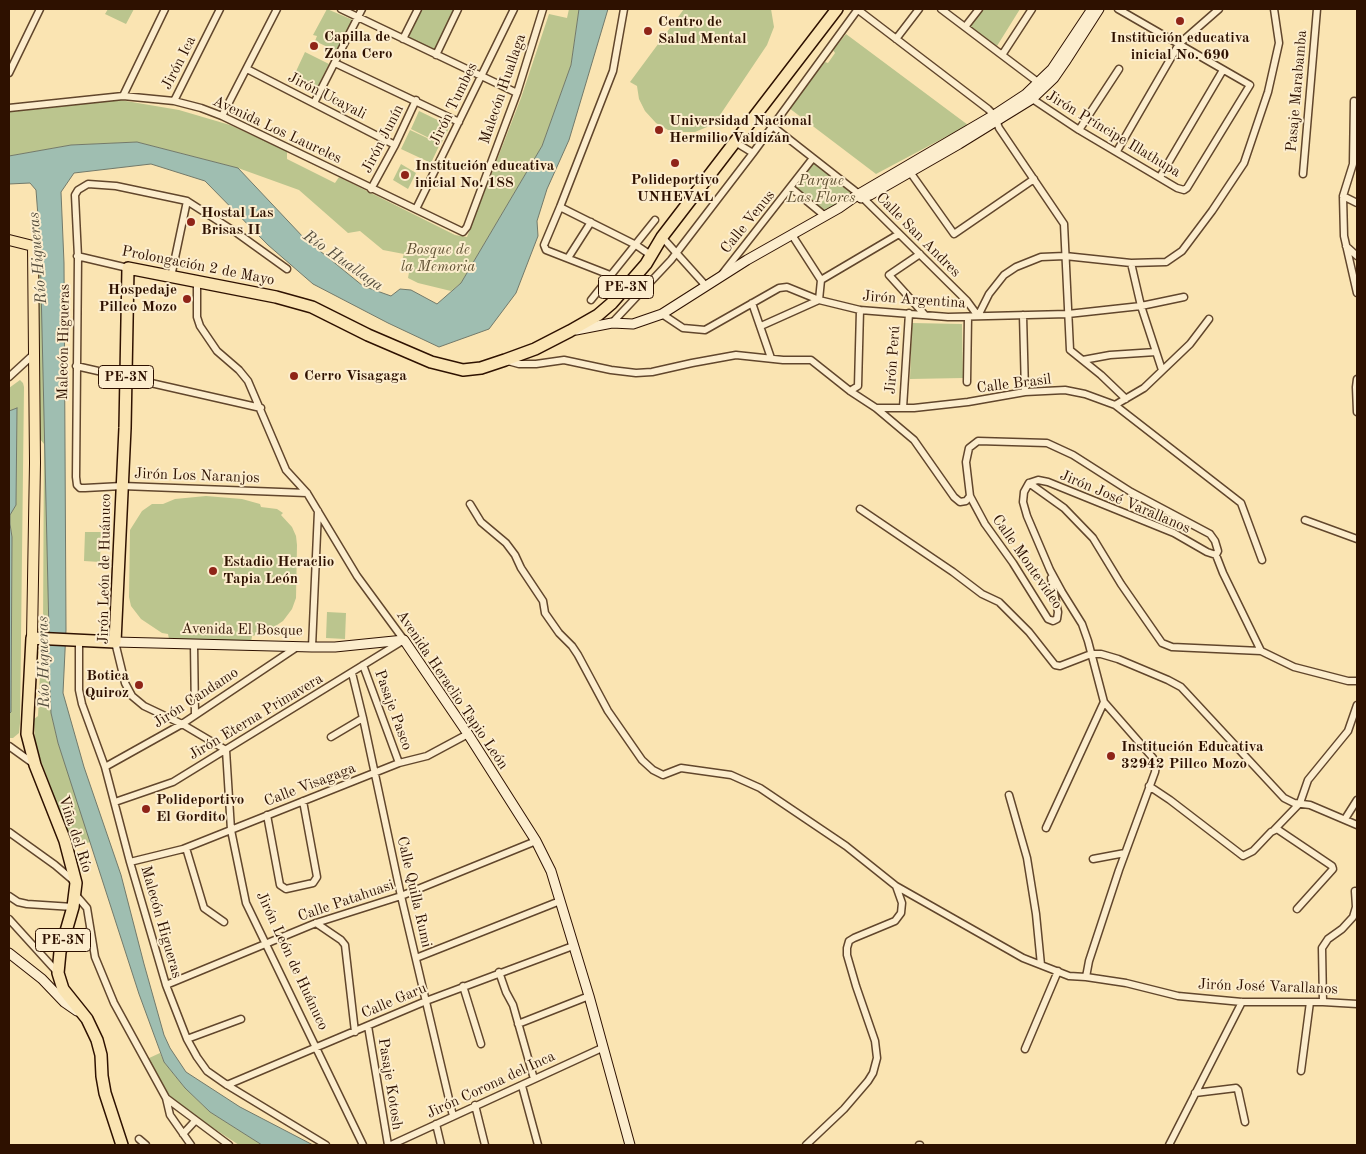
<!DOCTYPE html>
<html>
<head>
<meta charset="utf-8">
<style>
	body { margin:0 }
	#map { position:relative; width:1366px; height:1154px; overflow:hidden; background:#fae4b2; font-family:"Old Standard TT",serif }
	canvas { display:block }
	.frame { position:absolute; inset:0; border:10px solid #2e1100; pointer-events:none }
</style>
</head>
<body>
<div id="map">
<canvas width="1366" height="1154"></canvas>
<div class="frame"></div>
</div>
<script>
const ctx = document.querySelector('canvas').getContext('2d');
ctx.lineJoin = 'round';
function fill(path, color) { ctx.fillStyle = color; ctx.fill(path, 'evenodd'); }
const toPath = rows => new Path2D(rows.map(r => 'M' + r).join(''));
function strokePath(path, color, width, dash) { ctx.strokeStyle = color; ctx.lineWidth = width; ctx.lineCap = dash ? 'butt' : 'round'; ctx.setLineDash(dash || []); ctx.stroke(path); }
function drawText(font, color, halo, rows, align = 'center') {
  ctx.font = font + ' "Old Standard TT",serif'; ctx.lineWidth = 4; ctx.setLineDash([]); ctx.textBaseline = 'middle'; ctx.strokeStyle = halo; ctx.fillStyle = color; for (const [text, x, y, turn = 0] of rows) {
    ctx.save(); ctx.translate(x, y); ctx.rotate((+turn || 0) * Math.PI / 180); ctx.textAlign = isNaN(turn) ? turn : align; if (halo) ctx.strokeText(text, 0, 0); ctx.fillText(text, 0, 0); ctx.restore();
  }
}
fill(toPath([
	[108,9,134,9,126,24,105,14],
	[327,9,353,20,338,52,315,41,317,36,313,35],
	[422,9,455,9,434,51,408,38],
	[569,9,579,9,571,65,542,146,461,283,451,291,418,283,408,278,410,267,401,264,404,254,383,250,360,231,348,233,299,190,238,168,137,142,71,145,9,156,9,112,120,100,179,110,230,125,287,151,287,159,335,183,339,177,455,235,467,237,521,98,549,14,567,18],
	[684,9,771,9,774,27,767,45,718,118,707,127,695,132,683,132,668,130,656,123,645,111,639,99,637,86,630,82],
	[982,9,1020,9,997,46,969,27],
	[846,34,968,125,876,174,789,108,825,62,828,63,835,53,833,50],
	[305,52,329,64,314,94,291,82],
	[419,111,450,126,441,144,411,129],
	[410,130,440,144,431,163,401,149],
	[812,162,857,196,825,213,793,189],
	[401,164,416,173,408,189,393,180],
	[41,248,49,633,43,628,44,444,40,439,37,250],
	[912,323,962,324,963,378,910,379],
	[20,380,23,383,24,387,20,723,19,733,13,738,9,738,9,714,11,712,12,537,10,524,10,515,16,505,17,409,9,411,9,388],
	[206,496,242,499,260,504,261,507,277,509,283,513,281,515,292,527,296,536,297,545,296,598,292,609,283,621,274,627,260,634,252,636,251,642,169,639,168,634,162,633,141,619,131,606,129,597,130,530,142,511,152,504,163,504,175,499],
	[85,532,101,532,100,562,84,561],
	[327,612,346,613,345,639,326,638],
	[48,650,51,713,58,743,91,842,73,846,35,745,34,719,38,716,41,652],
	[160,1053,164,1062,185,1088,210,1112,262,1145,239,1145,169,1099,147,1059]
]), '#bbc58e');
const water = toPath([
	[579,9,608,9,569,140,547,189,537,221,538,236,516,293,489,329,439,347,388,323,313,284,268,245,205,181,151,164,74,173,61,192,64,263,66,630,63,693,84,767,121,875,144,964,164,1035,170,1048,186,1072,240,1107,313,1145,262,1145,210,1112,185,1088,164,1062,139,994,58,743,51,713,48,650,49,633,40,243,36,190,30,183,9,184,9,156,71,145,137,142,238,168,304,238,363,286,391,296,400,289,411,290,437,304,461,283,542,146,571,65,579,9],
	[17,408,16,505,10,515,10,524,12,537,11,712,9,714,9,411,17,408]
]);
fill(water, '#9fbeb1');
strokePath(water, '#72796a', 1);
const street = toPath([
	[341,9,517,93],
	[857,9,988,109,994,115,999,128,1064,224,1070,350,1101,375,1126,399],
	[941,9,1039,83],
	[965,27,979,9],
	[403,39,418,9],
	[896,39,919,9],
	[436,55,458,9],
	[1002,55,1032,9],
	[335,63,459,122],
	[247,69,395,145],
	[9,73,40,9],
	[123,96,165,9],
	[1031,98,1079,130,1177,188,1184,190,1187,188,1250,85,1118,9],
	[174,101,220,9],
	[1354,101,1353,164,1343,196,1344,236,1357,293],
	[314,103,362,9],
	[9,108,123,96,174,101,201,108,222,116,463,232,467,227,517,93,543,9],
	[757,114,859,194,967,301,978,316,989,294,1004,275,1016,267,1041,257,1065,256,1131,263,1166,262,1182,251,1212,211,1244,163,1268,92,1279,43,1274,9],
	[222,116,277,9],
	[1079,130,1119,69],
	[735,142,753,153],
	[1117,151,1179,44,1219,9],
	[910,172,954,234,1034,179],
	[1303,174,1317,9],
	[1160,177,1223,70],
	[791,188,825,216],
	[371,189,395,145,416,100],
	[1343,196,1357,203],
	[560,207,636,245,652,256],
	[416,209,514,9],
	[662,237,706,286],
	[1346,246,1357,256],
	[920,254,889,275,925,315],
	[77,256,128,268],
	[568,258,591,222],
	[1131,263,1141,306,1162,370],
	[287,269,237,233,187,201,116,186,88,184,78,190,75,195,78,257,76,477,77,485,80,488,85,488,122,486,307,493],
	[723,273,813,158],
	[610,275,546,250,544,245,560,207,613,71,624,9],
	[171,277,187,201],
	[821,280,899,234],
	[591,300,655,220],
	[752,303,771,358],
	[662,314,683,328,705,330,779,288,787,287,819,300,860,310,948,317,1068,314,1141,306,1184,297],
	[1023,315,1025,392],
	[612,323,671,260,753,153,858,9],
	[761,326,819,300,821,280,792,235],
	[1083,360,1110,355,1156,352],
	[508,361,519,364,536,364,564,360,611,370,636,373,652,372,692,363,736,355,783,360,811,360,850,391,876,408,914,440,954,497,960,502,966,501,970,496,966,462,969,448,978,441,1047,443,1073,455,1131,492,1210,534,1215,541,1218,551,1216,555,1207,552,1174,533,1048,482,1038,480,1029,483,1024,492,1023,502,1027,516,1050,570,1062,592,1082,624,1088,641,1104,702,1153,758,1156,765,1155,772,1119,870,1089,961,1086,977,1126,983,1178,996,1242,1002,1323,1002,1357,1004],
	[76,366,261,408],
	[9,377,34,354],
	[1357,379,1356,387,1357,412],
	[967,382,968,317],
	[850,391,858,386,860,310],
	[1115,405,1241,503,1262,560],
	[876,408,914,408,968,402,1025,392,1065,390,1085,394,1115,405,1144,388,1190,344,1209,319],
	[903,408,909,313],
	[1029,483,1064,508,1093,538,1121,584,1162,643,1172,647,1261,651],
	[970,496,985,524,1013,563,1048,619,1053,621,1057,619,1058,612,1051,578],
	[470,504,481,522,506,543,515,555,521,568,543,601,545,613,559,633,572,646,578,655,608,711,642,760,653,770,663,775,681,768,731,775,760,788,846,846,896,886,902,903,901,913,895,921,854,938,849,941,847,948,847,955,856,986,875,1041,877,1058,873,1073,868,1081,844,1109,806,1145],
	[860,509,953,572,982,594,999,602,1029,632,1055,665,1060,666,1091,654,1101,654,1118,659,1168,680,1181,687,1284,798,1294,803,1310,805,1357,825],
	[1305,520,1357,539],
	[1216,555,1223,573,1261,651,1294,667,1348,681,1357,681],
	[79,639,79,690,82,704,105,767,130,862,166,985,187,1039,197,1057,207,1071,227,1085,326,1145],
	[115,642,125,683,132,696,144,706,182,724,226,750,231,830,246,903,363,1145],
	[194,644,195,715],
	[312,647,318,511],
	[363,665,399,763],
	[352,673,363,718,401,896,453,1116],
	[331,737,363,718],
	[9,746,34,764],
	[105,767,182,724,297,647],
	[1149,786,1170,800,1243,856,1253,851,1271,832,1277,829,1332,866,1333,869,1297,909],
	[1009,795,1027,858,1036,914,1041,965],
	[115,802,173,782,404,640,357,576,307,493,286,470,248,381,239,370,217,351,200,326,197,317,197,282],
	[267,815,280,885,286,889,313,883,317,877,303,801],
	[1345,819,1357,800],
	[1046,828,1104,702],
	[1274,830,1300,803,1308,780,1348,731,1357,705],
	[9,832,55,865,75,882],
	[186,848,204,908,224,922],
	[1093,859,1125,853],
	[130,862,183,849,399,763,427,756,468,734],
	[896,886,1023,958,1069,976,1086,977],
	[75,894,87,908,95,957,114,1003,166,1098,229,1145],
	[9,896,18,902,27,904,73,907],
	[9,919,58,973],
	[316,923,341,940,345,945,355,1032],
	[416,958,560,901],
	[499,972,506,992,513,1005,534,1079],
	[166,985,316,923,401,896,536,841],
	[463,986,481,1044],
	[1323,1002,1322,948,1328,939,1342,929,1353,917,1356,907,1355,891],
	[518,1024,589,996],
	[368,1026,388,1145],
	[187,1039,241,1019],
	[1025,1049,1058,971],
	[1301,1071,1310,1002],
	[227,1085,426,1001,573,946],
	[522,1086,538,1145],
	[1195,1093,1236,1088,1238,1090,1245,1122],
	[166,1098,170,1115,191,1145],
	[475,1105,485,1145],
	[436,1124,441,1145],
	[183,1134,195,1121],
	[139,1139,146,1145],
	[391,1145,602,1048],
	[919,1145,920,1145],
	[1169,1145,1242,1002]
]);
const secondary = toPath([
	[861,198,870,195,959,144,1032,99,1054,78,1065,62,1099,9],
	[576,330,612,323,633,324,662,314,747,260,839,208,859,194,994,115,1026,94,1052,69,1092,9],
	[115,642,312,647,335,647,404,640,468,734,536,841,551,871,589,996,630,1145],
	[9,953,42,979,64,1002,77,1011]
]);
const primary = toPath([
	[9,240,33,246,35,463,32,638]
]);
const highway = toPath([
	[122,1145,105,1093,102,1076,101,1055,97,1040,87,1019,63,989,58,973,60,952,73,907,76,883,65,841,35,765,27,734,32,638,115,642,125,428,128,268,276,297,312,307,368,335,431,362,463,370,481,368,505,360,535,349,570,331,598,315,612,303,646,264,662,237,837,9]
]);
strokePath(street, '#61462c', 9);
strokePath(secondary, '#2e1100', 11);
strokePath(primary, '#2e1100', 12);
strokePath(highway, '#2e1100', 14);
strokePath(street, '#fcedcd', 6);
strokePath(secondary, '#fcedcd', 9);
strokePath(primary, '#fae4b2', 10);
strokePath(highway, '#fae4b2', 11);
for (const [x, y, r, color] of [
	[1180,21,5,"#8f2418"],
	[648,31,5,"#8f2418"],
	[314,46,5,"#8f2418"],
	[659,130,5,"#8f2418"],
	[675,163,5,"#8f2418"],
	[405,175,5,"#8f2418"],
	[191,222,5,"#8f2418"],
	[187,299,5,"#8f2418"],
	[294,376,5,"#8f2418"],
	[213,571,5,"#8f2418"],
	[139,685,5,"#8f2418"],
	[1111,756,5,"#8f2418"],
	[146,809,5,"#8f2418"]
]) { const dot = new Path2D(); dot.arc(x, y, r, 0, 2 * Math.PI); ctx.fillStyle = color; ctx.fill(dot); strokePath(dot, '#fcedcd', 2); }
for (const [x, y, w] of [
	[626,287,55],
	[126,377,55],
	[63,940,55]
]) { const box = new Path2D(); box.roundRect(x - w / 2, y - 11.5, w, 23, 4); ctx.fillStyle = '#fcedcd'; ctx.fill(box); strokePath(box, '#2e1100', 1); }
drawText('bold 14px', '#2e1100', null, [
	["PE-3N",626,287],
	["PE-3N",126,377],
	["PE-3N",63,940]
]);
drawText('bold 15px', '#2e1100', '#fcedcd', [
	["Centro de",658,22],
	["Salud Mental",658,39],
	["Capilla de",324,37],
	["Zona Cero",324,54],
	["Institución educativa",1180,38,"center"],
	["inicial No. 690",1180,55,"center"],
	["Universidad Nacional",669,121],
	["Hermilio Valdizán",669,138],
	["Institución educativa",415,166],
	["inicial No. 188",415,183],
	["Polideportivo",675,180,"center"],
	["UNHEVAL",675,197,"center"],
	["Hostal Las",201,213],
	["Brisas II",201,230],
	["Hospedaje",177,290,"right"],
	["Pillco Mozo",177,307,"right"],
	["Cerro Visagaga",304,376],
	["Estadio Heraclio",223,562],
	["Tapia León",223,579],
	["Botica",129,676,"right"],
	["Quiroz",129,693,"right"],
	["Institución Educativa",1121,747],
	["32942 Pillco Mozo",1121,764],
	["Polideportivo",156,800],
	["El Gordito",156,817]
], 'left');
drawText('15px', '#2e1100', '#fcedcd', [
	["Jirón Ica",179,63,-63],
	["Malecón Huallaga",503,89,-71],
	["Pasaje Marabamba",1297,91,-85],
	["Jirón Ucayali",327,96,27],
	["Jirón Tumbes",454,104,-64],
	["Avenida Los Laureles",277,130,25],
	["Jirón Príncipe Illathupa",1113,134,31],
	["Jirón Junín",383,139,-63],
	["Calle Venus",748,222,-51],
	["Calle San Andres",918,235,45],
	["Prolongación 2 de Mayo",198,266,11],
	["Jirón Argentina",914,300,4],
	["Malecón Higueras",64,342,-89],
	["Jirón Perú",893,360,-86],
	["Calle Brasil",1014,384,-7],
	["Jirón Los Naranjos",197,476,2],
	["Jirón José Varallanos",1125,502,23],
	["Calle Montevideo",1027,562,55],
	["Jirón León de Huánuco",105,569,-89],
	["Avenida El Bosque",242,630,1],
	["Avenida Heraclio Tapio León",452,690,56],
	["Jirón Candamo",196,698,-33],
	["Pasaje Pasco",393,710,70],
	["Jirón Eterna Primavera",256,717,-31],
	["Calle Visagaga",310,785,-21],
	["Viña del Río",75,834,72],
	["Calle Quilla Rumi",414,892,77],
	["Calle Patahuasi",346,901,-19],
	["Malecón Higueras",161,922,74],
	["Jirón León de Huánuco",292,961,65],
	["Jirón José Varallanos",1268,987,2],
	["Calle Garu",394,1001,-23],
	["Pasaje Kotosh",390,1084,81],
	["Jirón Corona del Inca",491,1085,-25]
]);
drawText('italic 15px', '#5f5032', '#fcedcd', [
	["Parque",821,181],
	["Las Flores",821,198],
	["Bosque de",438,250],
	["la Memoria",438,267]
]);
drawText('italic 16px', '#564e3e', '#fcedcd', [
	["Río Higueras",38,258,-95],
	["Río Huallaga",343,261,35],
	["Río Higueras",44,662,-91]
]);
</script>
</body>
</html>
